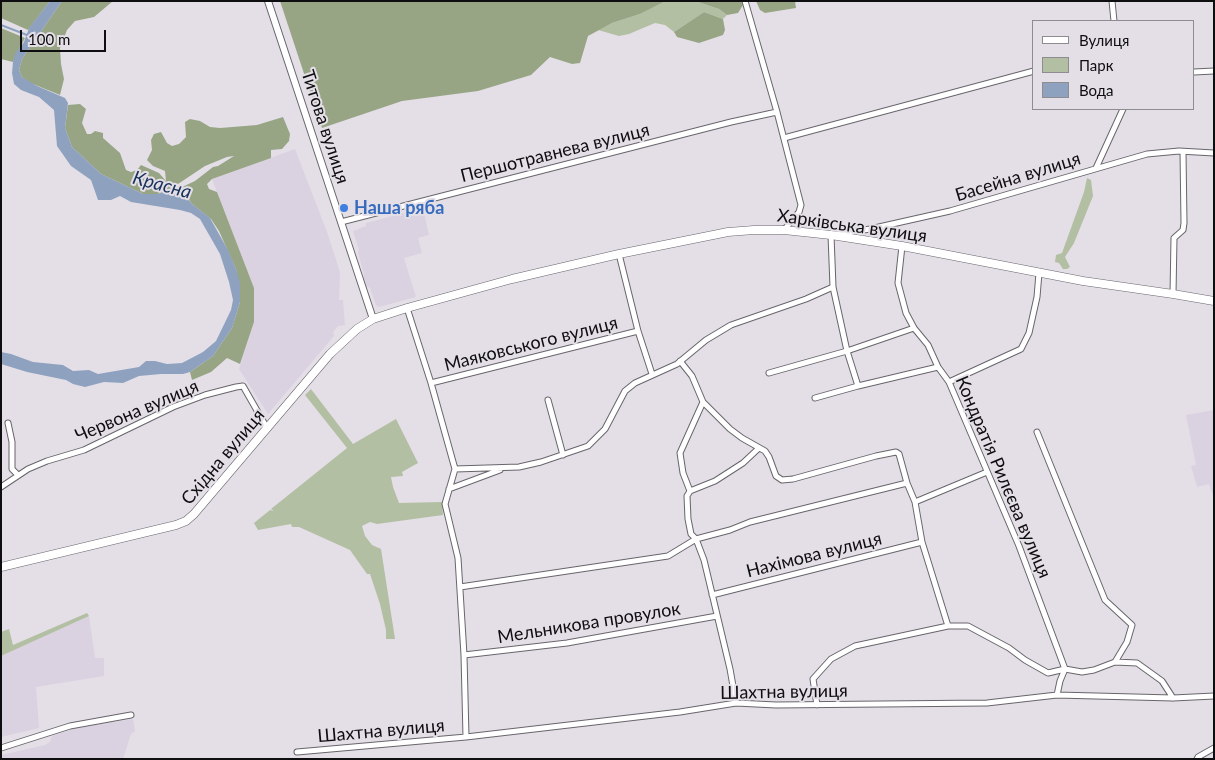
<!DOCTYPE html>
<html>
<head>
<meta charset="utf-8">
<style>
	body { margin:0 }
	#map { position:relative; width:1215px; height:760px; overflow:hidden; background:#e4dfe7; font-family:Lato,sans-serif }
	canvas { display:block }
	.frame { position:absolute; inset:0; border:2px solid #0e0d0f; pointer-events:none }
	.legend { position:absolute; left:1032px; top:20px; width:162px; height:90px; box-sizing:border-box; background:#e4dfe7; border:1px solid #8e8b91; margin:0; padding:6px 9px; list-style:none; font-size:15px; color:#0e0d0f }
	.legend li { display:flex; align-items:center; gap:10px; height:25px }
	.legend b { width:25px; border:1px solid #8e8b91 }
	.scale { position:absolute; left:20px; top:30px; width:86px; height:22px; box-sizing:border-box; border:2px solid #0e0d0f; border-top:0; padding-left:6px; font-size:15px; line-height:18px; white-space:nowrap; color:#0e0d0f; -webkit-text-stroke:4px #e4dfe7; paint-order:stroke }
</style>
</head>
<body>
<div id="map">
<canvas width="1215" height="760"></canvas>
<div class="frame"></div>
<ul class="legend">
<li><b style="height:6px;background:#fff"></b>Вулиця</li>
<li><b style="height:14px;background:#b2bfa2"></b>Парк</li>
<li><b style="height:14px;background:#8ea2c0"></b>Вода</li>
</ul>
<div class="scale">100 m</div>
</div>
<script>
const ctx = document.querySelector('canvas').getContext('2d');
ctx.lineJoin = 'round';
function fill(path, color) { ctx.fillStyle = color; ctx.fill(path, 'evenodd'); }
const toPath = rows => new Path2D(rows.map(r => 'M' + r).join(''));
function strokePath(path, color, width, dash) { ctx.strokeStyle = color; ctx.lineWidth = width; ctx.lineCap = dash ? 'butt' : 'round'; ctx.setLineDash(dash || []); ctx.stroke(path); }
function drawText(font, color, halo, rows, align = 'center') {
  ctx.font = font + ' Lato,sans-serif'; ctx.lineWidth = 4; ctx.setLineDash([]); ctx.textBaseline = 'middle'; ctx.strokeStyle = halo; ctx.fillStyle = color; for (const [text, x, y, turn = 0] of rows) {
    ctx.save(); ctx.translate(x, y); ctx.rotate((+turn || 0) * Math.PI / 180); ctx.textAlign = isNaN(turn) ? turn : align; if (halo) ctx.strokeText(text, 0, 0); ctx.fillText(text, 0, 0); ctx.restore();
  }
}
fill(toPath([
	[295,149,327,232,340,272,339,300,343,300,345,325,338,326,333,332,334,336,268,414,239,369,254,322,254,288,212,179],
	[423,208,429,235,418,238,422,253,404,258,416,297,379,307,376,305,370,288,366,286,363,277,364,275,358,252,359,250,353,231,366,226,366,223],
	[1214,410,1214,499,1209,484,1197,487,1191,466,1196,465,1186,415],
	[89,616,95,658,104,658,104,676,36,687,39,728,1,737,1,656],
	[133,719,135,731,131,734,123,759,1,759,1,755,45,745,50,742,52,736,75,728]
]), '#dad2e1');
fill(toPath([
	[663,1,695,1,719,9,727,15,723,19,704,12,674,32,665,25,655,23,629,34,619,36,598,30,612,23,640,14],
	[1087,178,1091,180,1093,196,1074,243,1065,257,1070,267,1067,269,1063,269,1059,263,1055,262,1056,255,1062,253,1084,192],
	[311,389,353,444,396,419,418,463,402,472,403,476,391,477,393,487,399,503,442,502,443,515,377,524,370,522,362,526,365,536,372,545,381,549,395,639,386,639,386,630,380,604,370,574,367,574,350,550,299,527,292,527,291,524,258,530,254,523,270,510,274,511,271,509,347,448,305,395],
	[87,613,89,616,1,656,1,632,9,629,13,645]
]), '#b2bfa2');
fill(toPath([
	[1,1,50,1,28,30,1,18],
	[62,1,113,1,94,17,75,21,67,30,60,48,61,64,64,79,60,95,28,82,22,77,19,70,22,59],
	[280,1,665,1,640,14,612,23,588,36,580,63,572,64,550,57,531,75,478,91,402,101,322,128],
	[695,1,741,1,743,5,738,13,727,15,719,9],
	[756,1,795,1,796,8,765,13,760,10],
	[704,12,723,19,725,30,723,35,699,43,677,37,674,32],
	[1,28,25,38,13,62,1,59],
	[80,104,86,109,82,123,87,134,91,134,95,131,103,133,103,138,120,153,126,170,131,172,137,170,141,165,159,173,166,181,165,171,153,166,147,160,152,150,151,140,154,134,161,132,167,143,172,146,179,144,186,137,185,122,190,119,200,121,210,127,220,128,257,125,283,117,290,134,289,141,282,149,271,150,271,158,212,179,207,184,209,189,217,192,254,288,254,322,240,364,227,358,211,372,192,380,190,372,213,356,232,328,240,302,236,269,219,231,211,219,192,204,184,192,178,189,195,181,213,167,218,166,234,156,227,157,205,166,172,188,158,194,143,194,101,174,72,147,65,128,68,105]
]), '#97a584');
fill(toPath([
	[50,1,62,1,22,59,19,70,22,77,37,86,65,98,68,103,65,128,72,147,101,174,143,194,158,194,172,188,183,192,192,204,210,218,228,250,236,269,240,283,240,302,232,328,213,356,190,372,183,374,161,374,139,376,123,383,104,382,85,387,73,384,66,380,27,372,1,364,1,352,11,354,33,362,63,365,73,371,89,370,98,374,139,367,146,361,155,361,167,364,182,363,203,352,216,341,231,310,233,300,229,282,220,254,200,219,191,213,180,210,131,202,120,196,111,200,98,200,91,180,71,166,57,146,54,110,39,97,21,90,14,84,12,73,13,62,15,54,24,42,29,28]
]), '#8ea2c0');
strokePath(toPath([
	[1,25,27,35]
]), '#8ea2c0', 2);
const minor = toPath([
	[745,1,777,112,801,205,799,212,784,230],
	[1112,1,1114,21],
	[1194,72,1214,71],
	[784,138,1034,71],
	[1096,168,1123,109],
	[341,222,731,122,777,112],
	[902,246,898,283,906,313,914,328,928,345,938,367,949,382,1019,546,1065,669,1060,681,1057,695],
	[619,254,638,331,652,374],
	[1173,294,1174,238,1183,230,1184,223,1183,152],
	[407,308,431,383,455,469],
	[680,361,692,376,703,402,680,453,683,473,690,491,687,496,688,519,691,534,696,539,704,560,730,669,736,703],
	[769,373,847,351,914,328],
	[949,382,1021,349,1029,333,1037,297,1039,273],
	[431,383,638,331],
	[858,386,847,351,833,287,831,235,870,229,950,211,1147,154,1179,151,1214,153],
	[815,398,858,386,938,367],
	[548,400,563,455],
	[703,402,730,429,742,438,765,451,769,457,776,476,782,480,793,479,876,456,896,452,899,454,907,483,915,502,922,542,948,626],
	[8,423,12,442,12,469,18,475],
	[1037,432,1105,600,1132,625,1127,642,1115,662],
	[455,469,519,467,541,462,588,446,605,429,625,391,635,383,677,364,706,340,731,325,806,299,833,287],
	[455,469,445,504,458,558,464,655,466,737],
	[1,487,28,469,47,461,84,450,173,407,205,395,236,387,243,386,267,428],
	[449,489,500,470],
	[690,491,715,481,743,463,759,448],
	[915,502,987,472],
	[460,587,668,556,696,539,730,530,750,522,907,483],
	[712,595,922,542],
	[464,655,567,643,717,616],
	[817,705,813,679,831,659,855,646,948,626,968,626,1009,648,1025,660,1048,673,1065,669,1082,672,1094,670,1115,662,1137,663,1162,681,1173,698],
	[1,748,70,726,131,715],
	[297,752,466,737,680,712,736,703,776,705,987,703,1057,695,1173,698,1214,696],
	[1197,759,1198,757,1214,748]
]);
const tertiary = toPath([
	[268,1,373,319]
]);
const primary = toPath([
	[1,567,176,525,186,521,194,514,330,354,357,329,373,319,407,308,512,279,619,254,728,232,754,230,784,230,831,235,902,246,1083,281,1173,294,1214,301]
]);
strokePath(minor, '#68656b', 7);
strokePath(tertiary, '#68656b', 8);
strokePath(primary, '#68656b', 9);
strokePath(minor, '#fff', 5);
strokePath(tertiary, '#fff', 6);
strokePath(primary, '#fff', 8);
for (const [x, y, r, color] of [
	[344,208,5,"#3f7fe0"]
]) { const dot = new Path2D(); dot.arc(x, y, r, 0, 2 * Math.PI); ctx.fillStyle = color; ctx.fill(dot); strokePath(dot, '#e4dfe7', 2); }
drawText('18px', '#0e0d0f', '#e4dfe7', [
	["Титова вулиця",325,127,72],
	["Першотравнева вулиця",555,153,-14],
	["Басейна вулиця",1018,177,-17],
	["Харківська вулиця",852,226,8],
	["Маяковського вулиця",531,344,-14],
	["Червона вулиця",137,411,-23],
	["Східна вулиця",223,457,-50],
	["Кондратія Рилєєва вулиця",1003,477,67],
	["Нахімова вулиця",814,555,-14],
	["Мельникова провулок",589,623,-9],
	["Шахтна вулиця",784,692,-1],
	["Шахтна вулиця",381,731,-5]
]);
drawText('bold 18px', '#366cbe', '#e4dfe7', [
	["Наша ряба",354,208]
], 'left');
drawText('italic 19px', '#18325b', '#e4dfe7', [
	["Красна",162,185,15]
]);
</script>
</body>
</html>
